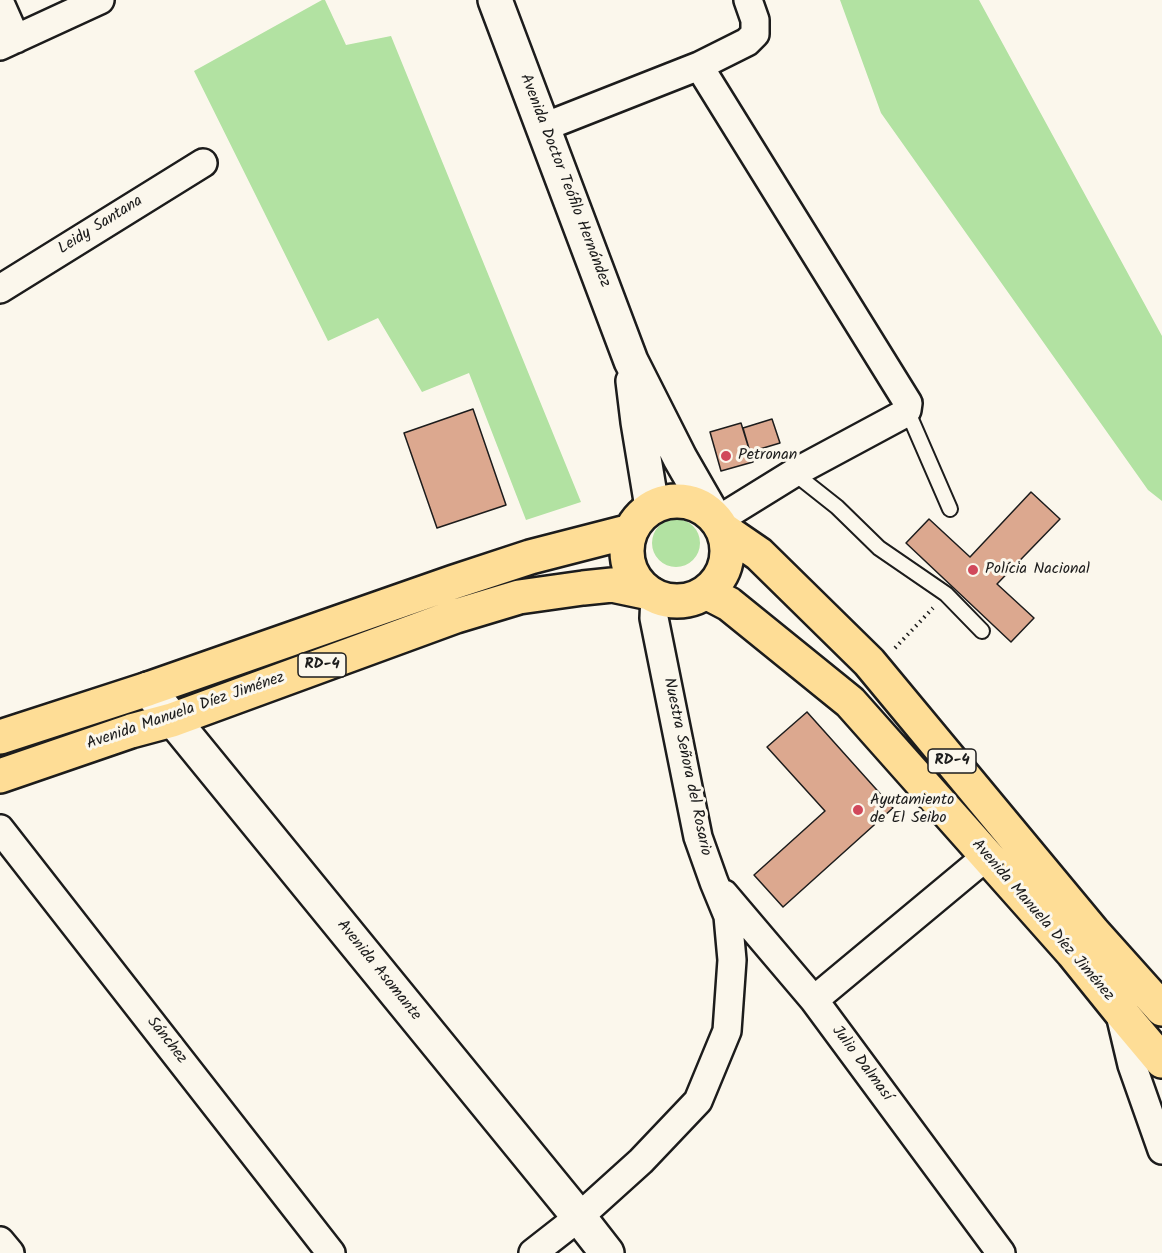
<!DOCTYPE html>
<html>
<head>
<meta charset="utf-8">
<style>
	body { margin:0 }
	canvas { display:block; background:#fbf7ec }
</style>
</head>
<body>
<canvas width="1162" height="1253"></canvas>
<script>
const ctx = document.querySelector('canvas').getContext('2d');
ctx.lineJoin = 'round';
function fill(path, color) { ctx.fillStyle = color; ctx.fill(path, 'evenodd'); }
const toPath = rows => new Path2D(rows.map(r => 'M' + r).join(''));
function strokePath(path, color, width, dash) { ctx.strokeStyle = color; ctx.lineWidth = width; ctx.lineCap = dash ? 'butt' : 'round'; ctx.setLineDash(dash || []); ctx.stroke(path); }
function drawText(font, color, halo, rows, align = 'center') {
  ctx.font = font + ' Kalam,sans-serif'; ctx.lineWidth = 6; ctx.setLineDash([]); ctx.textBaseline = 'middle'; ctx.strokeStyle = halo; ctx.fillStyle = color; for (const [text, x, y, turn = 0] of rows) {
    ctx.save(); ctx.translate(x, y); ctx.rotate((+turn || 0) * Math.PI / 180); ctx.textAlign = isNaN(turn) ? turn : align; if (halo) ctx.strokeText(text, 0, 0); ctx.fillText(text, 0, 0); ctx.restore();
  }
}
fill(toPath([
	[322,0,325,0,346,45,391,36,581,502,526,520,469,373,422,392,378,318,328,341,194,71],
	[840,0,979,0,1162,336,1162,501,1148,490,881,113],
	'652 543a24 24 0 1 1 48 0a24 24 0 1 1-48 0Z'
]), '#b2e2a2');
const building = toPath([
	[473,409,506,505,437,528,404,433,473,409],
	[772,419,780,443,750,452,743,428,772,419],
	[741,423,753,462,721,471,710,432,741,423],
	[1031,492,1060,519,997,584,1034,618,1011,642,906,543,929,519,970,557,1031,492],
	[807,712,893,808,783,907,754,875,825,811,767,747,807,712]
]);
fill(building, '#dca88f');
strokePath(building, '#1c1c1c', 1.5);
const service = toPath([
	[907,410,950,509],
	[794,473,837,507,879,548,946,594,982,631]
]);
const minor = toPath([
	[0,3,16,39],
	[0,46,100,0],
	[699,66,908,403,907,410,900,416,794,473,718,520],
	[544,127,699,66,747,42,755,34,755,20,748,0],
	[0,289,203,163],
	[0,829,331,1253],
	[724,894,814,1000,1001,1253],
	[814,1000,987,856],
	[1119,1010,1132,1065,1162,1150],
	[0,1241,10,1253],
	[533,1253,579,1217,641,1161,698,1101,727,1031,732,960,728,916,714,882,698,837,654,618,655,596]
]);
const secondary = toPath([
	[495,0,631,361,680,458,711,512],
	[633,381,638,422,652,507],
	[148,689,579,1217,607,1253]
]);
const primary = toPath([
	'627 551a50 50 0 1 1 100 0a50 50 0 1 1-100 0Z',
	[724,530,759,554,869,662,1093,932,1162,1009],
	[706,592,729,604,850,702,1073,953,1119,1010,1162,1061],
	[0,737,148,689,454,582,530,557,631,531],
	[0,776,131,731,172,720,456,616,519,597,583,588,612,585,650,593]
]);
strokePath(service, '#1c1c1c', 18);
strokePath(minor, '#1c1c1c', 32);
strokePath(secondary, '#1c1c1c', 38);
strokePath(primary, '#1c1c1c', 38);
strokePath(toPath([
	[895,648,933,608]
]), '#1c1c1c', 4, [1.5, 4.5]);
strokePath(service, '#fbf7ec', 14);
strokePath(minor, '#fbf7ec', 27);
strokePath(secondary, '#fbf7ec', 33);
strokePath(primary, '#fedd96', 33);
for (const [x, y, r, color] of [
	[726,456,6,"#d1495b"],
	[973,570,6,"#d1495b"],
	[858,810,6,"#d1495b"]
]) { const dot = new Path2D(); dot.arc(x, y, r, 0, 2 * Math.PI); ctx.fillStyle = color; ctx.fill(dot); strokePath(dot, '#fbf7ec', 2); }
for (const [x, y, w] of [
	[322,665,48],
	[952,761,48]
]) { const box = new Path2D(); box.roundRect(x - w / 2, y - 12, w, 24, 4.5); ctx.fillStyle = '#fbf7ec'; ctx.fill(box); strokePath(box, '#1c1c1c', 1.5); }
drawText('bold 15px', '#1c1c1c', null, [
	["RD-4",322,665],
	["RD-4",952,761]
]);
drawText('16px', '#1c1c1c', '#fbf7ec', [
	["Avenida Doctor Teófilo Hernández",564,181,69],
	["Leidy Santana",101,226,-32],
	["Avenida Manuela Díez Jiménez",186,712,-19],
	["Nuestra Señora del Rosario",686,767,78],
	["Avenida Manuela Díez Jiménez",1042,921,49],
	["Avenida Asomante",378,971,51],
	["Sánchez",166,1041,52],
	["Julio Dalmasí",861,1064,53]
]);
drawText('16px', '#1c1c1c', '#fbf7ec', [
	["Petronan",738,456],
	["Polícia Nacional",985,570],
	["Ayutamiento",870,801],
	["de El Seibo",870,819]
], 'left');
</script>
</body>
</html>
